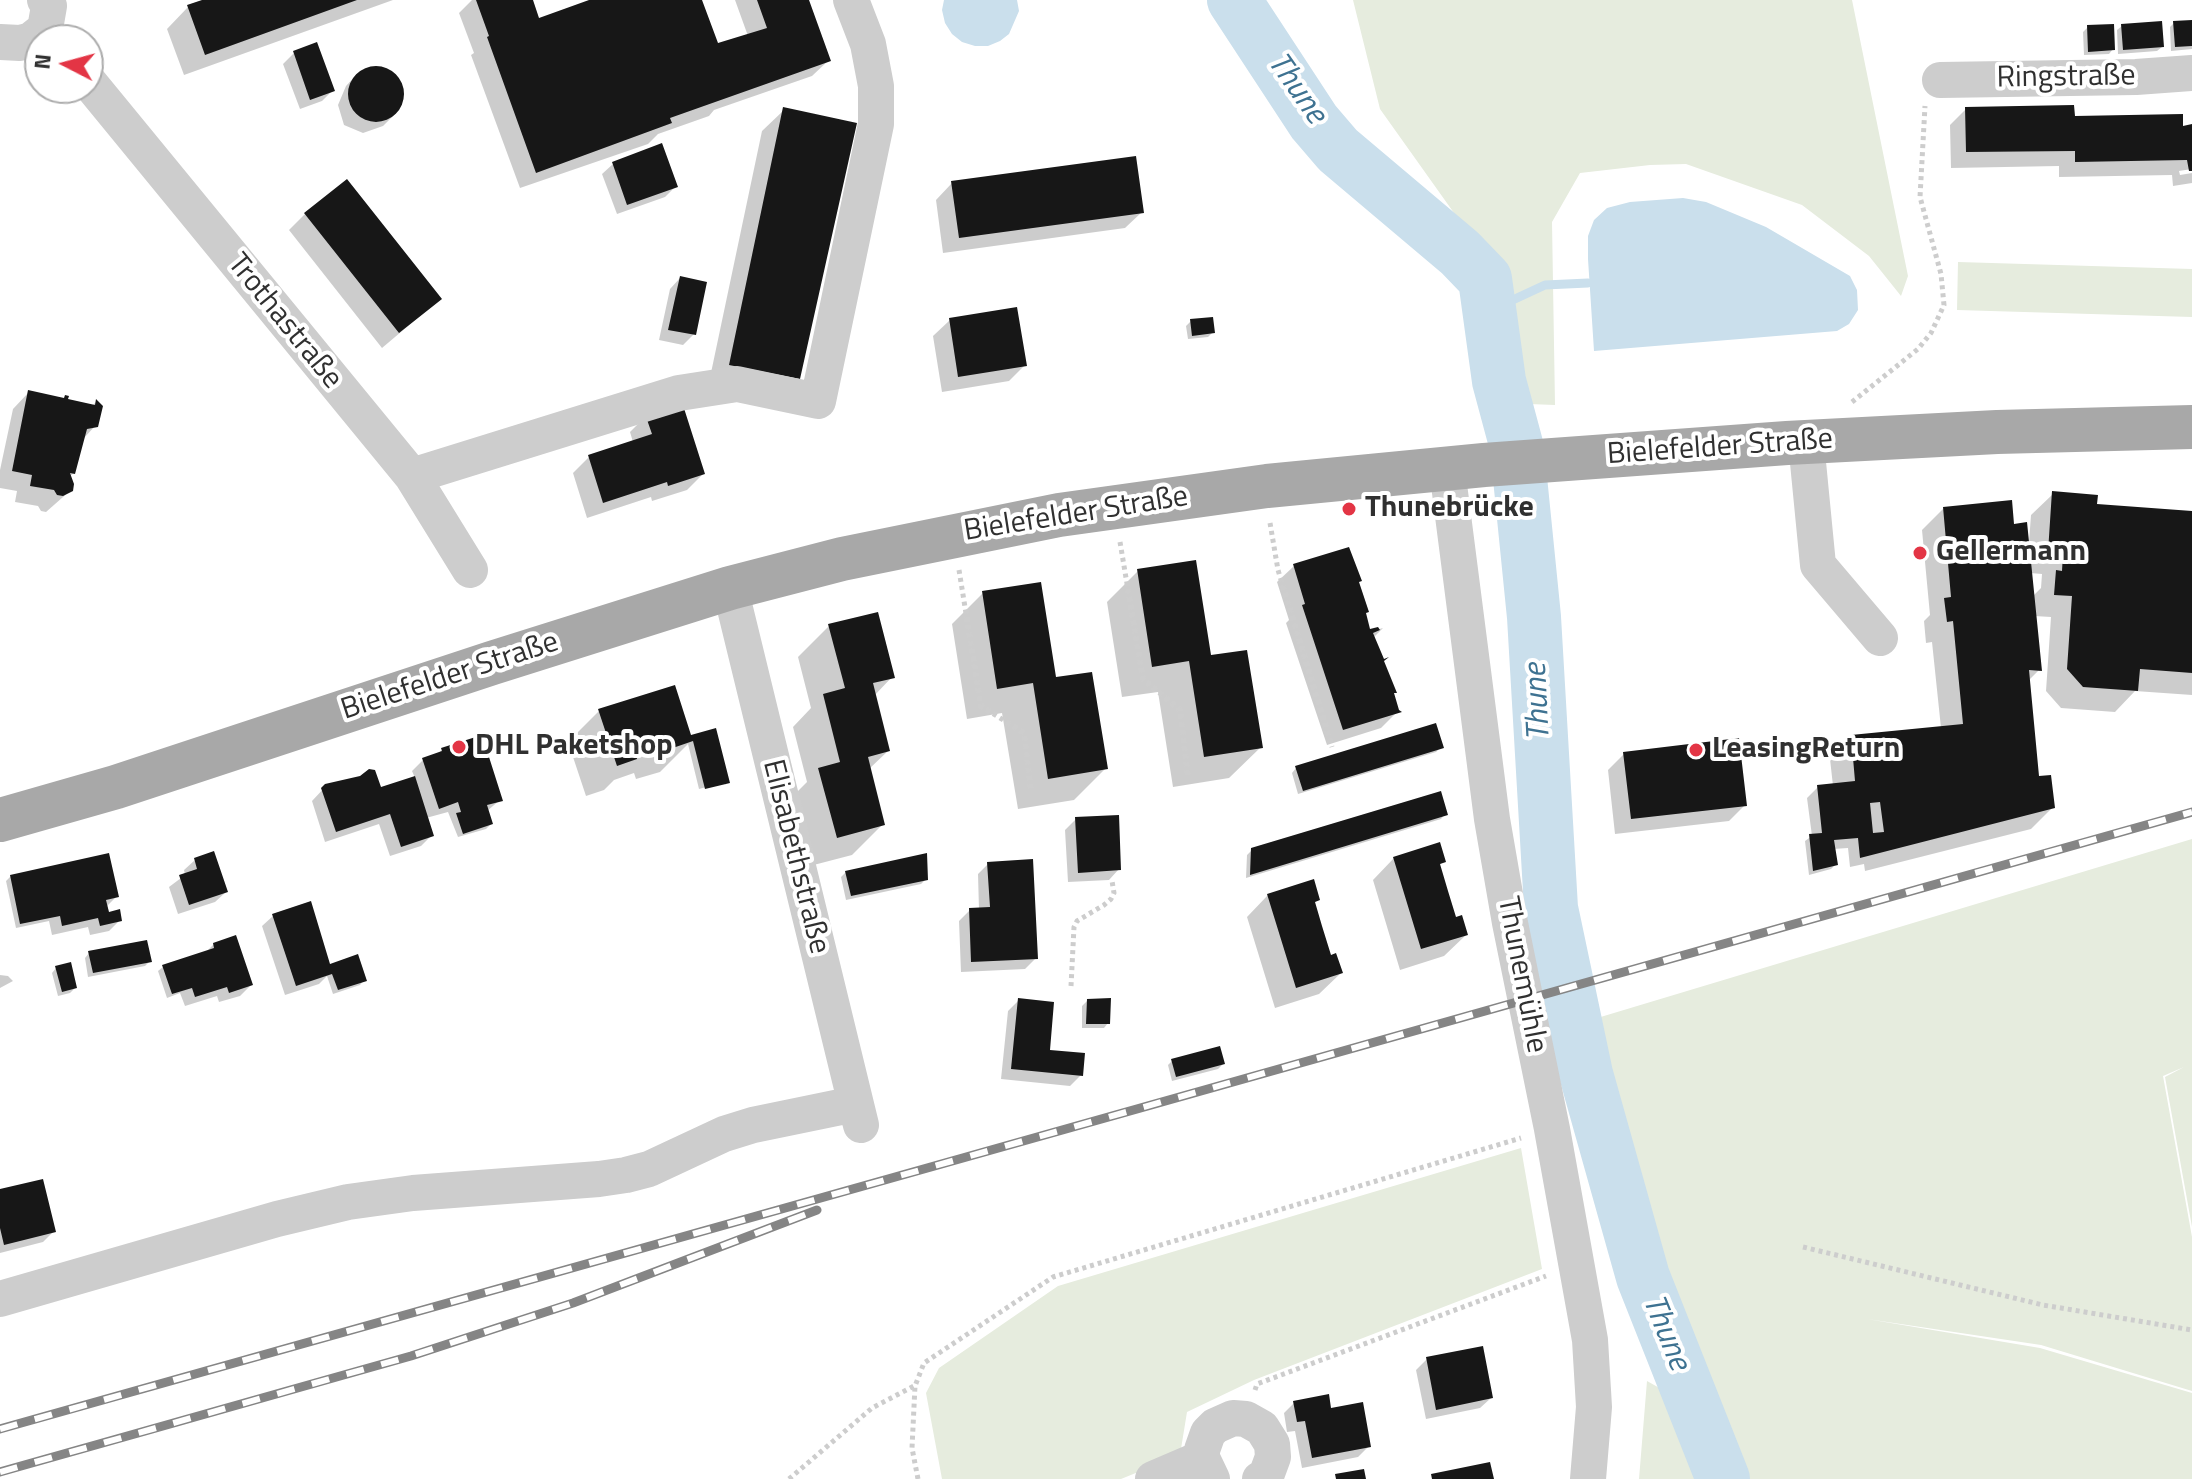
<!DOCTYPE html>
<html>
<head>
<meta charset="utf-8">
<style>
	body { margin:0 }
	#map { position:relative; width:2192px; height:1479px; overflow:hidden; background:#fff; font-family:"Titillium Web",sans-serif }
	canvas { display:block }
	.north { position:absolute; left:24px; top:24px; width:80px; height:80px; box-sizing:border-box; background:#fff; border:2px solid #acacac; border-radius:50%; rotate:276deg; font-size:22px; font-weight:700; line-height:32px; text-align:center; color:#303030 }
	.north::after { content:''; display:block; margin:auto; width:28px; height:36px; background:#e33545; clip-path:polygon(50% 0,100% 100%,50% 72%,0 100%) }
</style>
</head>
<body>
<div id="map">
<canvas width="2192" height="1479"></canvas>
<div class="north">N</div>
</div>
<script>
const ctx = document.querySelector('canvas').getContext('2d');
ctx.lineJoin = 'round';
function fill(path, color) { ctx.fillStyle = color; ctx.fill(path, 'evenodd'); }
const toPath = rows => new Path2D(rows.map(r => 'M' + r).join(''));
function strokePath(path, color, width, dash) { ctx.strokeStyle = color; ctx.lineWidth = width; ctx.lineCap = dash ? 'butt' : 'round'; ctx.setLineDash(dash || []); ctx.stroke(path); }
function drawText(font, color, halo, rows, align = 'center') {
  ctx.font = font + ' "Titillium Web",sans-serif'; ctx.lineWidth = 8; ctx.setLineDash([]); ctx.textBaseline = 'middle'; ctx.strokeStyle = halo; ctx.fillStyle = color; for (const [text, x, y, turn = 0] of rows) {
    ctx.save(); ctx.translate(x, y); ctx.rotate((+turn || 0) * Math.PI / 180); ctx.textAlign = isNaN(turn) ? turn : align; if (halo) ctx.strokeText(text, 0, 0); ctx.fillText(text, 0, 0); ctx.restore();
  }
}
fill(toPath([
	[1353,0,1852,0,1908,276,1901,296,1869,256,1802,205,1686,164,1650,165,1580,173,1552,222,1555,405,1529,404,1496,272,1380,109],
	[1958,262,2192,269,2192,317,1957,310],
	[2192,839,2192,1227,2165,1077,2184,1067,2163,1076,2192,1237,2192,1391,2041,1345,1867,1319,2040,1348,2192,1393,2192,1479,1639,1479,1647,1381,1711,1417,1669,1312,1649,1250,1584,1022],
	[1521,1148,1542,1269,1254,1380,1187,1412,1180,1455,1121,1479,942,1479,926,1393,939,1368,1058,1286]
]), '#e6ecde');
fill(toPath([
	[944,0,1017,0,1019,11,1009,34,1000,41,988,46,975,46,962,42,952,34,945,23,942,10],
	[1683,198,1706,202,1766,227,1850,276,1857,290,1858,310,1849,324,1837,331,1594,351,1588,259,1588,236,1594,220,1607,208,1630,202]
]), '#cadfec');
fill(toPath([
	[208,0,393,0,184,75,167,29,188,7],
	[472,0,530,0,538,20,594,0,699,0,715,49,748,36,735,0,806,0,829,60,812,76,714,110,709,116,658,134,648,144,520,188,471,55,474,53,459,13],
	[2192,22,2192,49,2171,51,2170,27,2174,23],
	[2122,26,2162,47,2157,51,2118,54,2117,30],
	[2088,27,2113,49,2109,54,2084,55,2083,32],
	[294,53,332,91,322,101,300,109,283,64],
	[378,67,396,76,403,96,394,115,383,126,363,133,344,125,338,105,346,86,357,74],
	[1966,109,2181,128,2192,126,2192,169,2179,171,2180,175,2192,173,2192,183,2173,186,2172,175,2059,177,2059,166,1951,168,1950,125],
	[784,110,777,399,708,387,762,131],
	[613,164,676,186,665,197,617,214,602,174],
	[952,183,1142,212,1125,228,943,253,936,200],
	[305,214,440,299,382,348,289,230],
	[680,278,694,334,683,345,659,340,670,289],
	[950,320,1025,365,1009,381,942,392,933,336],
	[1191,321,1213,332,1208,337,1188,339,1186,326],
	[29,392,92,406,96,402,97,424,83,439,74,473,69,477,71,490,46,512,41,511,38,506,15,502,17,491,0,488,0,470,13,409],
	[646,416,703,474,687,490,652,501,651,497,587,518,573,473,589,457,633,442,630,432],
	[2053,494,2095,506,2192,513,2192,695,2135,691,2115,712,2061,708,2046,691,2051,617,2034,616,2039,670,2028,681,2037,778,2053,807,2031,829,1865,871,1864,864,1850,867,1848,848,1833,849,1836,864,1831,869,1809,875,1805,841,1812,836,1807,798,1818,787,1833,786,1830,759,1852,737,1941,728,1932,642,1926,643,1924,621,1930,615,1922,530,1943,509,2012,526,2029,542,2031,515],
	[2030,573,2042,574,2041,588,2032,597],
	[1294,566,1357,583,1369,632,1383,628,1372,639,1397,712,1381,728,1327,745,1286,623,1289,620,1277,582],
	[1138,571,1210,658,1261,747,1229,778,1173,787,1158,692,1122,697,1107,602],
	[983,593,1054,680,1105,769,1074,800,1018,809,1002,713,967,719,952,624],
	[829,626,892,677,874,696,888,751,869,769,883,824,852,855,806,867,788,801,807,782,793,727,811,708,798,657],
	[599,711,690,737,727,782,725,785,725,782,699,789,688,744,660,772,636,779,634,773,614,780,604,790,586,796,568,742],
	[1441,747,1436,752,1298,794,1292,773,1296,768],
	[442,750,500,800,487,811,491,824,486,829,458,837,448,812,426,818,432,835,421,846,390,856,379,824,325,842,312,801,326,786,380,790,415,778,412,771,423,760,436,755],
	[1624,754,1745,805,1729,821,1615,834,1608,770],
	[1445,814,1441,819,1246,878,1247,855,1252,850],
	[1076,819,1119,869,1109,880,1068,882,1065,830],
	[1394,858,1443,861,1439,866,1455,919,1466,935,1444,956,1400,970,1373,880],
	[195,860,226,892,215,902,178,914,169,887,185,875,184,870],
	[988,864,1036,958,1025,969,961,972,959,921,970,910,979,910,978,874],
	[846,872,926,879,921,884,846,900,841,877],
	[11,876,116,897,106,907,107,914,120,920,109,931,90,935,88,927,52,935,49,921,16,928,6,881],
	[1268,895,1318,899,1313,904,1330,957,1341,973,1319,994,1275,1008,1247,917],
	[273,916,328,966,364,980,360,985,333,994,327,976,319,984,285,995,262,926],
	[214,944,251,985,240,996,219,1002,217,996,185,1006,180,993,167,998,158,971,163,967,206,952],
	[89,953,150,961,145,966,88,977,85,958],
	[56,968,75,988,70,993,58,996,52,973],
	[0,975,8,976,13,981,0,988],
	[1018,1001,1047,1052,1081,1075,1070,1086,1001,1079,1008,1011],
	[1087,1001,1108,1023,1104,1028,1082,1028,1082,1006],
	[1172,1061,1223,1064,1218,1069,1172,1081,1168,1065],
	[0,1191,54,1231,43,1242,0,1253,0,1260],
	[1427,1359,1491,1398,1480,1408,1426,1419,1416,1370],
	[1294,1403,1329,1410,1369,1446,1358,1457,1302,1468,1295,1431,1287,1432,1284,1413]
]), '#0003');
strokePath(toPath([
	[1489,311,1545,285,1588,283]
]), '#cadfec', 9);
strokePath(toPath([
	[1234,0,1314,122,1338,150,1460,253,1485,279,1499,381,1517,448,1534,617,1551,908,1586,1074,1643,1277,1723,1479]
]), '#cadfec', 54);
fill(toPath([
	[202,0,357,0,205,55,187,5],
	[476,0,533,0,539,18,589,0,702,0,718,43,767,28,757,0,809,0,831,61,670,118,672,123,536,173,487,37,489,36],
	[2192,20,2192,46,2175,47,2173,21],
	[2162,21,2164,47,2123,50,2121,24],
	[2114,24,2115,50,2088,52,2087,25],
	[317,42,335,91,310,100,293,51],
	'348 94a28 28 0 1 1 56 0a28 28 0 1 1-56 0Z',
	[2074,105,2075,116,2183,114,2183,126,2192,124,2192,171,2189,171,2187,160,2075,162,2075,151,1966,152,1965,107],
	[783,107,857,123,800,379,729,365],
	[662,143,678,187,627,205,612,162],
	[1136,156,1144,213,959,238,951,181],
	[347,179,442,299,399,333,304,213],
	[680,276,707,282,696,335,668,330],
	[1017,307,1027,366,958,377,949,318],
	[1213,317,1215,333,1192,336,1190,319],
	[28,390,64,398,65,395,69,396,68,399,95,405,96,399,103,406,98,427,87,429,75,474,70,473,74,484,73,491,63,496,57,495,54,490,30,486,32,475,12,471],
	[682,402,705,474,668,486,667,482,603,503,588,455,652,434,645,414],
	[2052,491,2098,495,2097,504,2192,511,2192,673,2140,669,2138,691,2083,687,2067,669,2072,596,2054,595,2056,570,2062,571,2063,553,2048,552],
	[2012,500,2014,524,2027,522,2042,671,2029,670,2039,776,2051,775,2055,808,1860,858,1858,838,1834,840,1838,865,1813,871,1809,834,1822,833,1817,785,1855,781,1851,735,1963,724,1953,621,1947,622,1944,598,1951,597,1943,507],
	[1880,802,1884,832,1873,833,1870,803],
	[1349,547,1362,581,1359,582,1369,612,1366,613,1370,629,1378,627,1380,630,1373,633,1384,659,1389,657,1384,661,1397,693,1394,693,1399,710,1402,712,1343,730,1302,605,1305,604,1293,564],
	[1196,560,1211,655,1247,650,1263,748,1204,757,1189,661,1152,667,1137,569],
	[1041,582,1056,677,1092,672,1108,769,1048,779,1033,683,997,689,982,591],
	[878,612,895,678,873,683,890,751,868,757,885,825,837,838,818,768,840,762,823,694,845,688,828,624],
	[675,685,691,735,716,728,730,783,705,789,693,741,667,750,665,744,636,753,637,759,617,766,598,709],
	[1436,723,1444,748,1303,791,1295,766],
	[482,735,503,801,487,805,493,824,463,834,456,813,461,812,458,802,439,809,422,758,442,751,441,748],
	[1739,738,1747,806,1631,819,1623,752],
	[369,769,375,770,381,787,415,776,434,836,401,847,390,814,336,832,321,788,325,784,360,776],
	[1441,791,1448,815,1250,875,1251,848],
	[1119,815,1121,870,1078,873,1075,817],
	[1440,842,1446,862,1440,864,1448,891,1456,917,1462,915,1468,935,1421,949,1393,857],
	[214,851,228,892,189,905,179,875,197,869,194,858],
	[109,853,119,897,106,900,109,912,120,909,122,921,100,926,98,918,62,926,60,916,20,924,10,875],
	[927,853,928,880,851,896,845,871],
	[1033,859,1038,959,971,962,969,908,990,907,987,862],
	[1314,879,1320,900,1315,902,1322,926,1331,955,1336,953,1343,973,1296,988,1267,894],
	[311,901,330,964,358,954,367,981,338,990,332,974,296,986,272,914],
	[236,935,253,985,229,993,227,987,195,997,192,988,172,994,162,965,214,948,213,943],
	[147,940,152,962,93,973,88,951],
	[71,962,77,988,62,992,55,966],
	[1018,998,1054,1002,1050,1050,1085,1053,1083,1076,1011,1069],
	[1111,998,1110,1024,1086,1024,1087,999],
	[1220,1046,1225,1064,1176,1077,1171,1059],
	[43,1179,56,1232,4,1245,0,1228,0,1189],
	[1483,1346,1493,1398,1436,1410,1426,1357],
	[1329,1394,1331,1408,1363,1402,1371,1447,1312,1458,1305,1421,1297,1422,1293,1401],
	[1490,1462,1494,1479,1432,1479,1431,1474],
	[1364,1469,1366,1479,1336,1479,1335,1474]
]), '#171717');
strokePath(toPath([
	[1852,402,1918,349,1931,333,1944,305,1941,274,1920,197,1925,106],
	[1270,523,1278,570,1332,747],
	[1120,542,1143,679,1180,710,1188,777],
	[959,570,981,706,1024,733,1031,791],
	[1071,986,1074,927,1077,921,1104,905,1111,899,1114,893,1112,881],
	[1803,1247,2043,1305,2192,1330],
	[1255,1390,1257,1384,1546,1276],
	[789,1479,872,1408,914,1386],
	[918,1479,912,1448,915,1386,924,1363,1053,1277,1521,1138]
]), '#cdcdcd', 5, [4, 4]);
strokePath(toPath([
	[0,42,20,43,31,40,45,29,49,6,45,0],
	[1940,80,2136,77,2192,73],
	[88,81,412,476,470,570],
	[1806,442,1818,565,1880,638],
	[1447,469,1492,819,1510,923,1552,1129,1590,1340,1594,1407,1588,1479],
	[412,476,679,393,737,384,818,401,876,124,876,86,868,44,851,0],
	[730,588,861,1125],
	[0,1299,277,1219,348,1202,413,1193,599,1179,626,1175,649,1169,724,1134,753,1125,855,1104],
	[1153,1479,1202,1458],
	[1212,1479,1202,1458,1202,1450,1208,1433,1215,1426,1233,1418,1246,1419,1262,1428,1272,1444,1273,1457,1266,1476,1260,1479]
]), '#cdcdcd', 36);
strokePath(toPath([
	[0,820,116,787,492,663,730,588,842,559,1059,515,1267,486,1484,465,1787,443,1997,432,2192,427]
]), '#a8a8a8', 44);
const rail = toPath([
	[0,1429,2192,812],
	[0,1472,411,1356,573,1303,817,1210]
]);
strokePath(rail, '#858585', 9);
strokePath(rail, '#fff', 6, [18]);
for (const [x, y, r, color] of [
	[1349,509,8,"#e33545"],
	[1920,553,8,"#e33545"],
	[459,747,8,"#e33545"],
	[1696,750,8,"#e33545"]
]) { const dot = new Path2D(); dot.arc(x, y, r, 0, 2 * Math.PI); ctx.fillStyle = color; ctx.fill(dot); strokePath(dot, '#fff', 3); }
drawText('30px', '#303030', '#fff', [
	["Ringstraße",2066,78,-1],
	["Trothastraße",284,322,51],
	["Bielefelder Straße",1720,448,-4],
	["Bielefelder Straße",1076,515,-9],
	["Bielefelder Straße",450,677,-18],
	["Elisabethstraße",795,857,76],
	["Thunemühle",1521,975,79]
]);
drawText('bold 30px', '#303030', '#fff', [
	["Thunebrücke",1365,509],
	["Gellermann",1936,553],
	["DHL Paketshop",475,747],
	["LeasingReturn",1712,750]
], 'left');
drawText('italic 32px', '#3e7291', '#fff', [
	["Thune",1296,89,55],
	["Thune",1539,702,-93],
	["Thune",1665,1333,68]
]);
</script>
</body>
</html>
